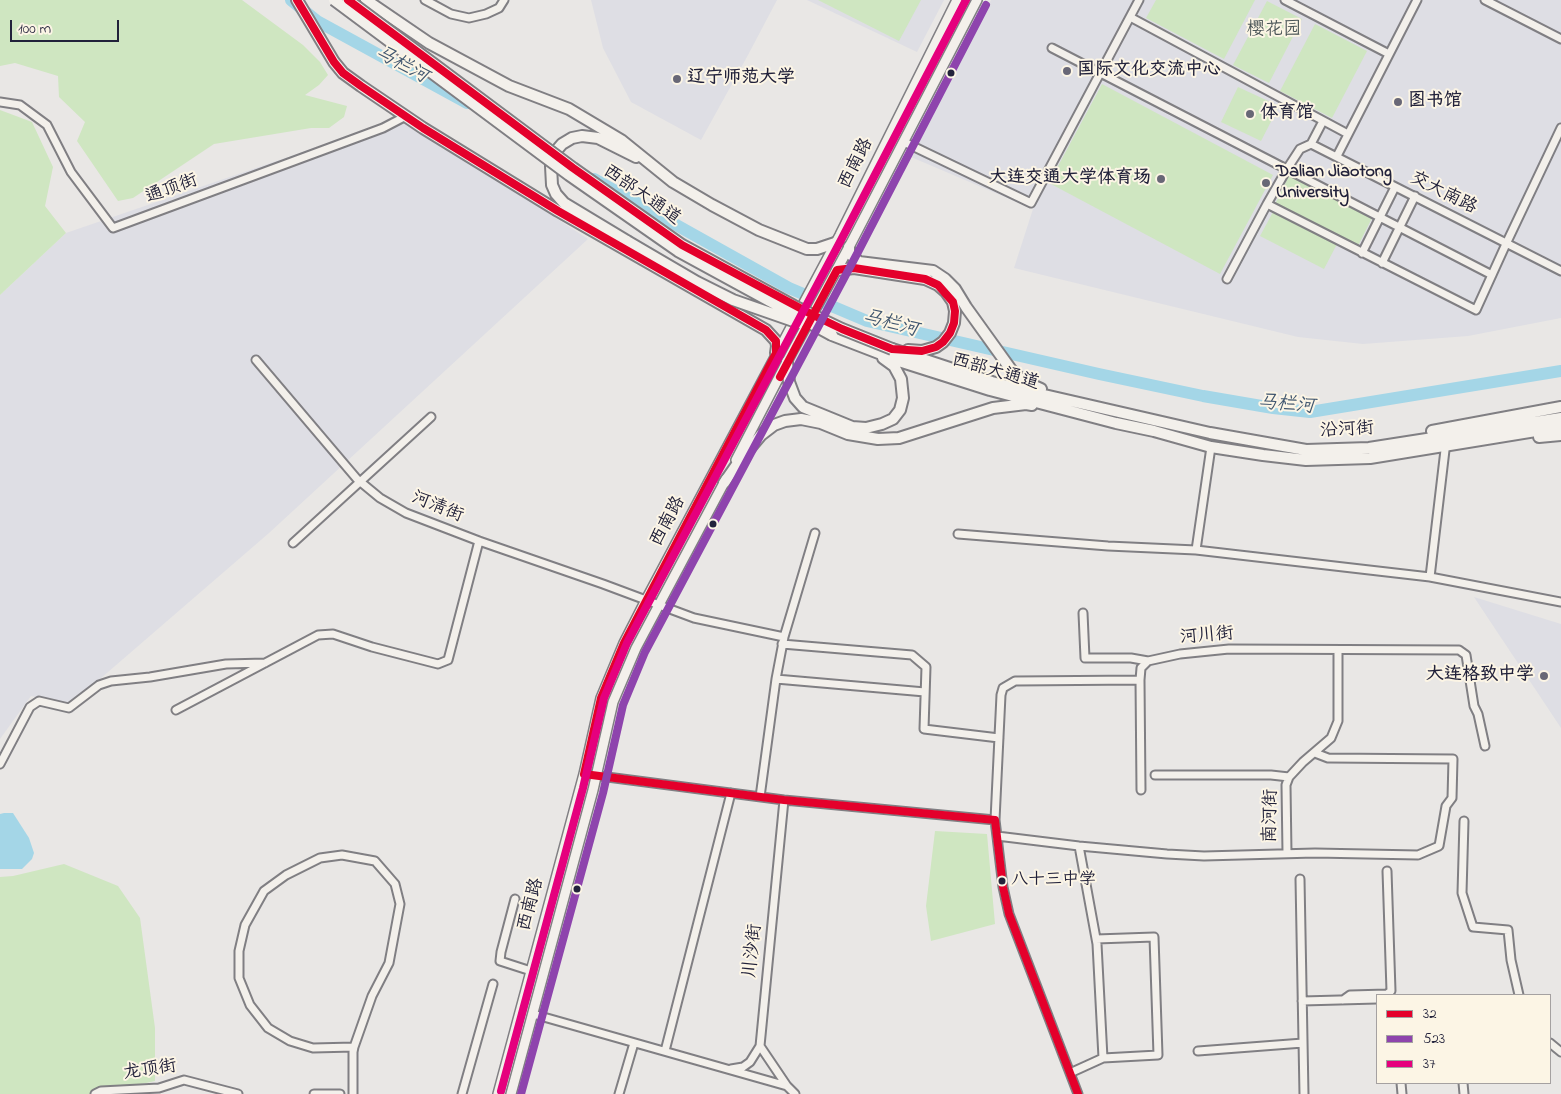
<!DOCTYPE html>
<html>
<head>
<meta charset="utf-8">
<style>
	body { margin:0 }
	#map { position:relative; width:1561px; height:1094px; overflow:hidden; background:#e9e7e5; font-family:"Indie Flower",sans-serif }
	canvas { display:block }
	.legend { position:absolute; left:1376px; top:994px; width:175px; height:90px; box-sizing:border-box; background:#fcf5e5; border:1px solid #a5a1a1; margin:0; padding:6px 9px; list-style:none; font-size:15px; color:#22223b }
	.legend li { display:flex; align-items:center; gap:10px; height:25px }
	.legend b { width:25px; border:1px solid #a5a1a1 }
	.scale { position:absolute; left:10px; top:20px; width:109px; height:22px; box-sizing:border-box; border:2px solid #22223b; border-top:0; padding-left:6px; font-size:15px; line-height:18px; white-space:nowrap; color:#22223b; -webkit-text-stroke:4px #fcf5e5; paint-order:stroke }
</style>
</head>
<body>
<div id="map">
<canvas width="1561" height="1094"></canvas>
<ul class="legend">
<li><b style="height:6px;background:#e4002b"></b>32</li>
<li><b style="height:6px;background:#8e44ad"></b>523</li>
<li><b style="height:6px;background:#e5007d"></b>37</li>
</ul>
<div class="scale">100 m</div>
</div>
<script>
const ctx = document.querySelector('canvas').getContext('2d');
ctx.lineJoin = 'round';
function fill(path, color) { ctx.fillStyle = color; ctx.fill(path, 'evenodd'); }
const toPath = rows => new Path2D(rows.map(r => 'M' + r).join(''));
function strokePath(path, color, width, dash) { ctx.strokeStyle = color; ctx.lineWidth = width; ctx.lineCap = dash ? 'butt' : 'round'; ctx.setLineDash(dash || []); ctx.stroke(path); }
function drawText(font, color, halo, rows, align = 'center') {
  ctx.font = font + ' "Indie Flower","LXGW WenKai TC",sans-serif'; ctx.lineWidth = 4; ctx.setLineDash([]); ctx.textBaseline = 'middle'; ctx.strokeStyle = halo; ctx.fillStyle = color; for (const [text, x, y, turn = 0] of rows) {
    ctx.save(); ctx.translate(x, y); ctx.rotate((+turn || 0) * Math.PI / 180); ctx.textAlign = isNaN(turn) ? turn : align; if (halo) ctx.strokeText(text, 0, 0); ctx.fillText(text, 0, 0); ctx.restore();
  }
}
fill(toPath([
	[591,0,777,0,748,55,701,140,631,102,603,48],
	[807,0,944,0,917,52],
	[991,0,1561,0,1561,318,1468,336,1363,344,1298,337,1014,268,1033,209,911,157],
	[402,118,588,239,269,533,71,704,31,696,0,739,0,295,66,233],
	[1474,597,1561,624,1561,728]
]), '#dedee4');
fill(toPath([
	[0,0,242,0,303,45,320,62,328,75,319,85,305,95,347,106,344,117,329,128,311,128,214,144,133,198,118,201,77,141,85,122,59,97,58,76,15,63,0,66],
	[818,0,921,0,899,41],
	[1156,0,1255,0,1224,59,1146,18],
	[1267,1,1302,19,1269,83,1233,65],
	[1315,24,1367,51,1332,118,1280,91],
	[1102,84,1273,175,1220,274,1049,183],
	[1238,87,1279,106,1261,141,1221,122],
	[0,110,32,122,53,167,45,206,66,233,0,295],
	[1289,176,1372,218,1358,246,1275,204],
	[1273,212,1337,244,1324,269,1260,236],
	[935,831,987,834,995,924,931,941,926,906],
	[64,864,118,886,140,918,155,1028,155,1081,97,1094,0,1094,0,877,13,876]
]), '#cfe6c1');
fill(toPath([
	[4,813,13,813,29,838,34,853,32,859,22,869,0,869,0,814]
]), '#a4d6e7');
strokePath(toPath([
	[291,0,317,21,467,103],
	[594,179,789,288,867,321,1099,374,1203,396,1273,408,1310,412,1561,371]
]), '#a4d6e7', 12);
const minor = toPath([
	[425,0,451,14,469,18,486,14,499,8,504,0],
	[1285,0,1389,54],
	[1485,0,1561,39],
	[1130,17,1348,134],
	[1052,48,1492,275],
	[0,102,20,105,47,125,71,172,113,228,383,128,406,116],
	[904,142,1031,203,1139,0],
	[1311,144,1561,271],
	[1337,156,1417,0],
	[1267,204,1476,310,1506,244,1561,128],
	[1362,253,1395,187],
	[1382,263,1415,196],
	[1227,279,1267,204,1287,169,1300,149,1311,144,1323,121],
	[256,360,357,479,380,498,406,513,479,541,603,584,694,618,784,637],
	[958,534,1108,546,1196,550,1211,447],
	[293,543,431,417],
	[1196,550,1430,577,1561,602],
	[1430,577,1445,450],
	[1083,613,1085,658,1131,658,1148,661],
	[782,644,912,655,926,667,924,729,999,738],
	[776,679,925,692],
	[176,710,318,635,333,634,372,647,438,664,448,660,479,541],
	[0,764,30,707,39,701,69,708,99,685,111,681,150,677,226,664,265,663],
	[584,774,784,800,995,820],
	[1155,775,1271,775,1289,777],
	[1141,790,1140,680,1141,668,1148,661,1180,654,1229,649,1459,650,1466,655,1474,706,1478,714,1485,746],
	[760,797,776,679,784,637,815,533],
	[784,800,760,1046,787,1086,795,1094],
	[1464,821,1462,893,1473,927,1508,930,1511,960,1519,995],
	[997,836,1079,846,1167,854,1204,856,1315,853,1418,855,1439,846,1446,806,1452,798,1453,759,1328,758,1315,753],
	[1079,846,1097,944,1103,1058],
	[1287,853,1286,785,1289,777,1303,762,1331,738,1338,721,1338,650],
	[1300,879,1304,1094],
	[515,899,501,952,500,961,531,971],
	[1343,1000,1350,995,1387,994,1391,991,1387,871],
	[1302,1001,1377,999],
	[533,1014,787,1086],
	[1550,1043,1561,1052],
	[665,1051,731,793],
	[1198,1051,1303,1043],
	[731,1069,743,1067,750,1062,760,1046],
	[1070,1073,1103,1058,1158,1055,1154,937,1096,939],
	[1401,1083,1402,1094],
	[1463,1083,1464,1094],
	[95,1094,101,1091,159,1088,184,1080,238,1094],
	[314,1094,340,1094],
	[353,1094,353,1052,354,1047,372,996,389,963,400,904,395,884,375,861,342,855,320,858,286,875,264,891,245,925,239,951,239,978,250,1005,268,1028,290,1041,313,1048,354,1047],
	[462,1094,493,984],
	[619,1094,634,1043],
	[1078,1094,1009,914,1003,887,995,820,1001,695,1003,688,1015,681,1140,680]
]);
const major = toPath([
	[736,460,792,352,849,247,977,0],
	[498,1094,584,774,601,698,624,643,646,600,840,235,957,0],
	[511,1094,593,790,613,702,636,648,726,479]
]);
const highway = toPath([
	[297,0,334,62,343,73,361,86,423,128,558,211,766,330,776,341,777,346,776,353],
	[366,0,429,43,509,86,569,109,621,140,673,182,712,205,759,230,807,249,817,249,835,243],
	[627,241,564,203,556,194,552,185,551,166,556,151,562,144,572,138,582,136,598,138,636,157],
	[849,247,849,253,859,262,933,271,945,279,955,289,966,307,1012,371,1023,381,1041,389],
	[837,270,854,268,925,279,938,285,946,292,953,302,955,311,954,323,950,333,943,342,936,347,922,351,908,350],
	[832,335,902,362,990,390,1116,423,1154,431,1211,447,1263,455,1306,460,1370,458,1561,427],
	[892,349,992,382,1027,391,1210,433,1306,450,1369,448,1561,418],
	[787,362,789,382,795,398,803,407,852,427,866,428,882,424,893,419,900,410,903,398,901,379,894,366,883,358],
	[1432,431,1561,407],
	[1539,437,1561,435],
	[724,483,740,460,761,435,774,425,785,421,801,419,821,423,848,434,878,439,899,438,993,408,1026,404,1032,405]
]);
strokePath(minor, '#807f83', 11);
strokePath(major, '#807f83', 12);
strokePath(highway, '#807f83', 14);
strokePath(minor, '#f3f0eb', 7);
strokePath(major, '#f3f0eb', 9);
strokePath(highway, '#f3f0eb', 10);
const highwayBridge = toPath([
	[334,0,569,175,678,251,832,335],
	[348,0,573,168,682,245,794,306,842,329,892,349],
	[627,241,697,282,733,300,799,323]
]);
strokePath(highwayBridge, '#807f83', 14, []);
strokePath(highwayBridge, '#f3f0eb', 10);
strokePath(toPath([
	[297,0,334,62,343,73,361,86,423,128,558,211,766,330,776,341,776,353,624,643,601,698,584,774,784,800,995,820,1003,887,1009,914,1078,1094],
	[348,0,573,168,682,245,813,315],
	[854,268,925,279,938,285,953,302,955,311,954,323,950,333,943,342,936,347,922,351,892,349,842,329,813,315,837,270,854,268],
	[780,377,813,315]
]), '#e4002b', 8);
strokePath(toPath([
	[521,1094,603,793,623,705,645,652,858,252,986,5]
]), '#8e44ad', 8);
strokePath(toPath([
	[501,1091,583,788,604,698,627,643,840,242,966,0]
]), '#e5007d', 8);
for (const [x, y, r, color] of [
	[1067,71,5,"#686776"],
	[951,73,4.5,"#22223b"],
	[677,79,5,"#686776"],
	[1398,102,5,"#686776"],
	[1250,114,5,"#686776"],
	[1161,179,5,"#686776"],
	[1266,183,5,"#686776"],
	[713,524,4.5,"#22223b"],
	[1544,676,5,"#686776"],
	[1002,881,4.5,"#22223b"],
	[577,889,4.5,"#22223b"]
]) { const dot = new Path2D(); dot.arc(x, y, r, 0, 2 * Math.PI); ctx.fillStyle = color; ctx.fill(dot); strokePath(dot, '#fcf5e5', 2); }
drawText('17px', '#22223b', '#fcf5e5', [
	["八十三中学",1011,881]
], 'left');
drawText('18px', '#485355', '#fcf5e5', [
	["樱花园",1274,31]
]);
drawText('bold 18px', '#22223b', '#fcf5e5', [
	["国际文化交流中心",1077,71],
	["辽宁师范大学",687,79],
	["图书馆",1408,102],
	["体育馆",1260,114],
	["Dalian Jiaotong",1276,173],
	["University",1276,194],
	["大连交通大学体育场",1151,179,"right"],
	["大连格致中学",1534,676,"right"]
], 'left');
drawText('18px', '#22223b', '#fcf5e5', [
	["西南路",857,164,-63],
	["通顶街",172,190,-20],
	["交大南路",1443,194,27],
	["西部大通道",641,196,35],
	["西部大通道",995,373,16],
	["沿河街",1347,431,-3],
	["河清街",437,508,22],
	["西南路",669,522,-62],
	["河川街",1207,637,-5],
	["南河街",1272,816,-89],
	["西南路",532,905,-75],
	["川沙街",754,951,-84],
	["龙顶街",150,1071,-8]
]);
drawText('italic 19px', '#40566f', '#fcf5e5', [
	["马栏河",401,66,29],
	["马栏河",890,325,15],
	["马栏河",1286,406,5]
]);
</script>
</body>
</html>
